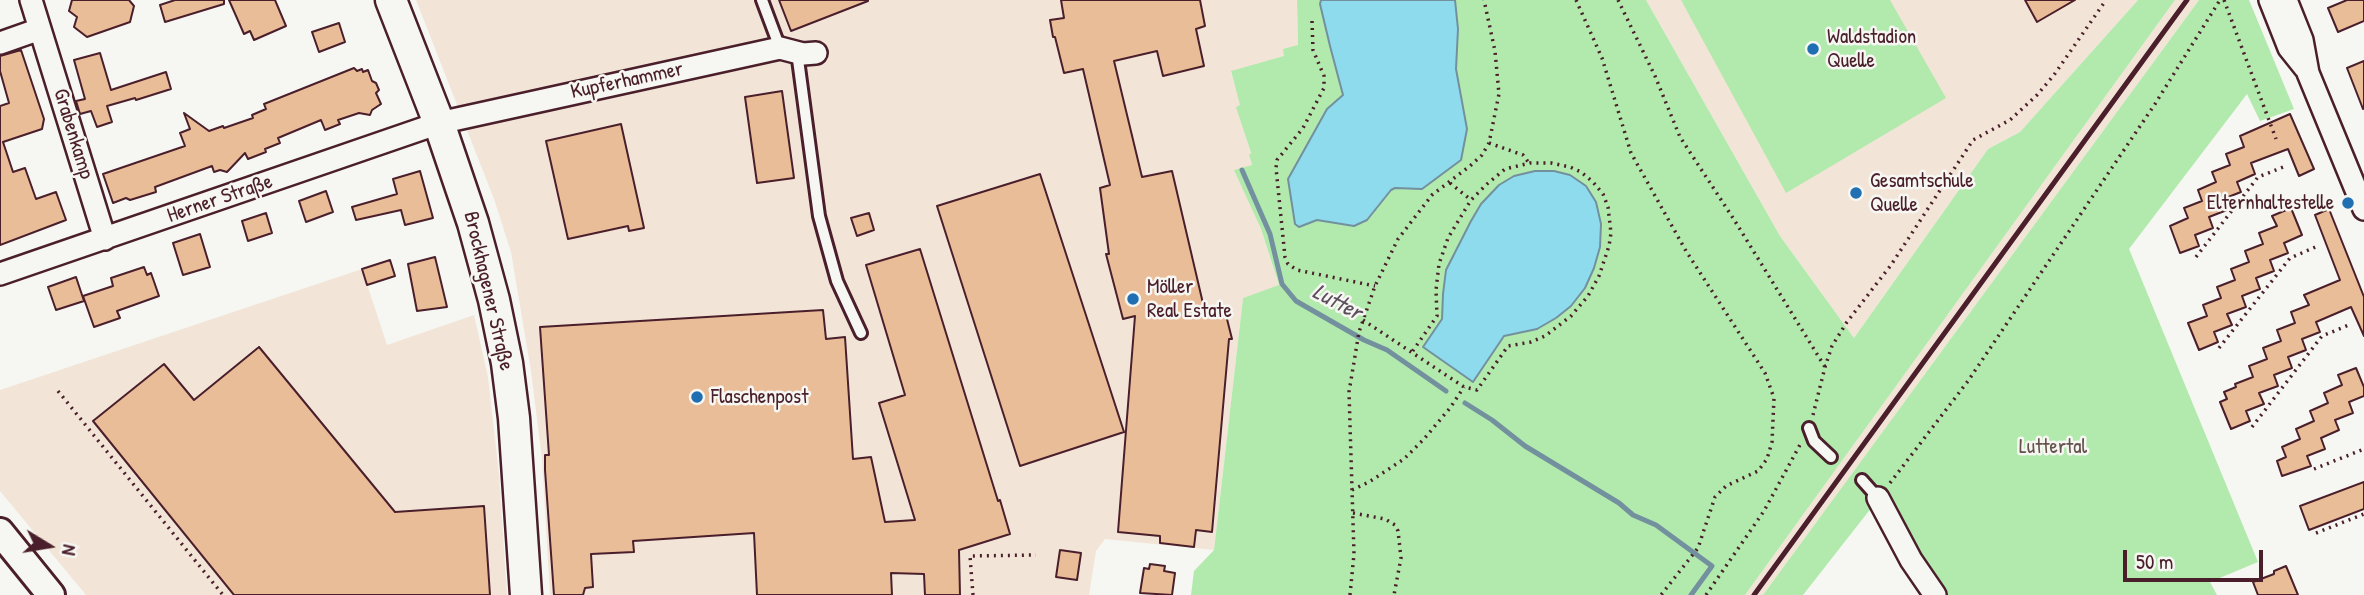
<!DOCTYPE html>
<html>
<head>
<meta charset="utf-8">
<style>
	body { margin:0 }
	#map { position:relative; width:2364px; height:595px; overflow:hidden; background:#f6f6f2; font-family:"Patrick Hand",sans-serif }
	canvas { display:block }
	.north { position:absolute; left:14px; top:511px; width:70px; height:70px; -webkit-text-stroke:5px #f6f6f2; paint-order:stroke; rotate:101deg; font-size:19px; font-weight:700; line-height:28px; text-align:center; color:#4a1f2b }
	.north::after { content:''; display:block; margin:auto; width:24px; height:32px; background:#4a1f2b; clip-path:polygon(50% 0,100% 100%,50% 72%,0 100%) }
	.scale { position:absolute; left:2123px; top:550px; width:140px; height:32px; box-sizing:border-box; border:4px solid #4a1f2b; border-top:0; padding-left:9px; font-size:21px; line-height:24px; white-space:nowrap; color:#4a1f2b; -webkit-text-stroke:5px #f6f6f2; paint-order:stroke }
</style>
</head>
<body>
<div id="map">
<canvas width="2364" height="595"></canvas>
<div class="north">N</div>
<div class="scale">50 m</div>
</div>
<script>
const ctx = document.querySelector('canvas').getContext('2d');
ctx.lineJoin = 'round';
function fill(path, color) { ctx.fillStyle = color; ctx.fill(path, 'evenodd'); }
const toPath = rows => new Path2D(rows.map(r => 'M' + r).join(''));
function strokePath(path, color, width, dash) { ctx.strokeStyle = color; ctx.lineWidth = width; ctx.lineCap = dash ? 'butt' : 'round'; ctx.setLineDash(dash || []); ctx.stroke(path); }
function drawText(font, color, halo, rows, align = 'center') {
  ctx.font = font + ' "Patrick Hand",sans-serif'; ctx.lineWidth = 5; ctx.setLineDash([]); ctx.textBaseline = 'middle'; ctx.strokeStyle = halo; ctx.fillStyle = color; for (const [text, x, y, turn = 0] of rows) {
    ctx.save(); ctx.translate(x, y); ctx.rotate((+turn || 0) * Math.PI / 180); ctx.textAlign = isNaN(turn) ? turn : align; if (halo) ctx.strokeText(text, 0, 0); ctx.fillText(text, 0, 0); ctx.restore();
  }
}
fill(toPath([
	[416,0,1297,0,1298,45,1285,56,1231,72,1241,106,1237,107,1251,154,1249,155,1252,166,1235,170,1261,229,1279,286,1243,298,1214,550,1105,539,1096,551,1089,595,550,595,542,459,531,371,511,252,494,199],
	[1646,0,2138,0,2020,132,1988,149,1854,338,1780,236],
	[2175,0,2199,0,1763,595,1745,595],
	[362,269,387,345,474,315,488,377,499,474,507,595,86,595,0,491,0,390]
]), '#f2e5d7');
fill(toPath([
	[1297,0,1646,0,1780,236,1854,338,1988,149,2020,132,2138,0,2175,0,1745,595,1191,595,1194,571,1214,550,1243,298,1279,285,1261,229,1234,170,1252,165,1249,155,1251,153,1236,107,1240,105,1231,71,1284,56,1283,49,1298,45],
	[1681,0,1890,0,1946,98,1786,193],
	[2199,0,2249,0,2294,109,2260,121,2247,94,2129,249,2258,562,2210,582,2217,595,1928,595,1872,507,1803,595,1763,595]
]), '#b2eaad');
const water = toPath([
	[1321,0,1455,0,1458,29,1456,69,1467,129,1461,160,1422,189,1395,188,1391,190,1367,220,1354,226,1317,220,1299,227,1295,224,1288,179,1327,109,1343,95,1330,46,1320,4,1321,0],
	[1535,171,1554,171,1570,175,1586,186,1596,202,1601,224,1600,247,1594,268,1585,288,1571,306,1556,318,1537,329,1504,336,1473,382,1423,347,1442,319,1443,294,1446,270,1471,221,1481,204,1499,185,1514,176,1535,171]
]);
fill(water, '#8edbed');
strokePath(water, '#73909f', 2);
strokePath(toPath([
	[1242,170,1270,234,1282,284,1296,301,1364,340,1387,350,1446,391],
	[1465,403,1492,420,1525,446,1619,503,1633,515,1656,525,1712,566,1691,595]
]), '#73909f', 5);
const building = toPath([
	[72,0,129,0,134,6,130,22,87,37,74,27,77,17,69,11,72,0],
	[175,0,224,0,224,4,165,22,160,5,175,0],
	[229,0,275,0,286,26,254,40,250,31,244,34,229,0],
	[779,0,868,0,868,1,791,31,779,0],
	[1061,0,1200,0,1205,26,1196,29,1204,66,1163,76,1157,51,1114,61,1142,177,1172,171,1205,312,1224,307,1232,339,1229,339,1212,532,1196,530,1194,547,1160,543,1160,536,1118,532,1135,316,1123,319,1106,254,1109,254,1100,188,1110,185,1083,69,1064,73,1055,37,1053,37,1050,20,1064,18,1061,0],
	[2025,0,2075,0,2037,22,2025,0],
	[2347,0,2364,0,2364,21,2338,32,2328,8,2347,0],
	[339,23,345,42,319,52,312,32,339,23],
	[21,50,44,119,42,129,3,142,13,172,25,168,36,199,56,192,66,220,0,245,0,106,9,103,0,71,0,56,21,50],
	[100,53,111,90,166,72,171,89,136,100,135,98,107,106,112,122,97,127,91,111,80,114,76,101,85,99,74,60,100,53],
	[2364,61,2364,108,2363,109,2347,68,2364,61],
	[354,68,357,71,362,69,363,72,368,70,372,81,376,83,379,90,376,93,381,104,372,110,370,115,359,113,338,120,340,124,325,130,321,120,278,138,280,143,265,149,266,152,248,159,245,153,227,172,220,170,214,172,212,166,155,187,156,192,130,200,126,198,113,203,103,174,185,146,180,133,190,129,184,113,209,131,223,126,224,128,253,118,252,115,266,109,264,104,354,68],
	[782,91,794,178,757,183,745,97,782,91],
	[2290,114,2314,169,2299,176,2288,149,2251,163,2255,174,2237,182,2241,192,2223,199,2227,210,2209,217,2213,228,2195,235,2199,246,2180,253,2170,226,2188,218,2184,208,2202,201,2198,190,2216,182,2212,172,2230,165,2226,154,2244,147,2240,136,2290,114],
	[621,124,644,228,629,231,628,226,568,239,546,141,621,124],
	[420,171,433,218,405,225,401,210,356,220,352,207,397,194,393,179,420,171],
	[1040,174,1124,432,1020,466,937,206,1040,174],
	[326,191,333,212,306,222,299,201,326,191],
	[2291,208,2302,235,2284,243,2288,253,2270,260,2274,271,2256,278,2260,289,2242,296,2246,307,2227,314,2232,325,2214,332,2218,342,2199,350,2188,323,2207,316,2203,305,2221,298,2217,287,2235,280,2231,269,2249,262,2245,251,2263,244,2259,233,2277,226,2272,216,2291,208],
	[2329,209,2364,297,2364,336,2351,307,2316,322,2320,332,2302,339,2306,350,2288,357,2292,368,2274,375,2278,386,2259,393,2264,404,2246,411,2250,421,2231,429,2220,402,2227,399,2224,392,2236,387,2235,384,2253,377,2249,366,2267,359,2263,348,2281,341,2277,330,2295,323,2291,312,2309,305,2304,295,2340,280,2315,215,2329,209],
	[266,213,272,233,248,241,242,221,266,213],
	[869,213,874,230,857,236,851,218,869,213],
	[200,234,210,267,183,275,173,243,200,234],
	[920,249,998,501,1000,500,1010,534,959,550,960,595,925,595,924,574,891,573,892,595,757,595,754,533,633,541,634,552,591,554,593,587,585,588,583,595,554,595,545,470,545,455,549,455,540,327,823,310,826,339,845,337,853,459,871,457,885,522,915,520,879,403,905,395,866,265,920,249],
	[435,257,447,307,417,311,408,264,435,257],
	[390,260,395,276,367,285,362,269,390,260],
	[144,267,147,275,151,273,159,296,117,311,120,318,94,327,83,296,113,286,111,278,144,267],
	[76,277,84,301,56,310,48,287,76,277],
	[259,347,395,512,484,506,490,595,234,595,93,421,164,364,194,400,259,347],
	[2356,368,2364,387,2364,396,2349,402,2353,413,2335,420,2339,430,2321,438,2325,449,2307,456,2311,466,2282,476,2277,461,2286,457,2282,447,2300,439,2296,429,2314,421,2310,411,2328,403,2324,393,2342,385,2338,375,2356,368],
	[2364,482,2364,509,2309,530,2300,506,2364,482],
	[1060,550,1081,553,1077,580,1056,577,1060,550],
	[1150,564,1165,566,1164,571,1175,573,1172,595,1140,593,1144,568,1149,569,1150,564],
	[2286,566,2298,595,2258,595,2253,582,2274,574,2274,571,2286,566]
]);
fill(building, '#eabd99');
strokePath(building, '#4a1f2b', 2);
const service = toPath([
	[762,0,780,48],
	[797,52,819,216,837,281,861,333],
	[1809,428,1814,441,1831,457],
	[1862,480,1878,498]
]);
const minor = toPath([
	[31,0,105,239],
	[2270,0,2289,48,2305,68],
	[2286,0,2302,40,2308,73,2364,209],
	[0,43,40,29],
	[0,274,439,123,780,48,803,54,816,53],
	[1878,498,1911,560,1935,595]
]);
const tertiary = toPath([
	[0,532,51,595]
]);
const secondary = toPath([
	[391,0,439,123,473,223,494,300,507,363,514,418,526,595]
]);
strokePath(service, '#4a1f2b', 16);
strokePath(minor, '#4a1f2b', 26);
strokePath(tertiary, '#4a1f2b', 32);
strokePath(secondary, '#4a1f2b', 35);
strokePath(toPath([
	[1576,0,1602,58,1631,153,1686,251,1765,373,1774,398,1772,442,1767,459,1758,471,1726,486,1715,497,1698,548,1661,595],
	[1618,0,1655,76,1680,137,1733,218,1825,367],
	[2224,0,2276,139],
	[1312,21,1313,50,1324,76,1324,88,1303,128,1277,160,1276,168,1285,257,1288,264,1297,270,1375,286],
	[1489,143,1523,155,1529,163],
	[1450,183,1471,200],
	[2196,257,2258,177,2286,166],
	[1363,320,1464,387,1477,390,1508,346,1531,342,1545,336,1571,316,1588,296,1599,276,1609,246,1611,233,1608,207,1603,194,1593,182,1581,172,1570,167,1551,163,1530,163,1505,169,1487,184,1471,200,1448,238,1439,264,1436,290,1437,316,1412,352],
	[2219,348,2290,258,2318,246],
	[58,391,223,595],
	[1813,415,1825,367,1832,346,1847,322,1891,265,1973,140,2010,120,2037,95,2054,75,2106,0],
	[2252,427,2322,336,2349,325],
	[2314,469,2364,449],
	[1890,483,1968,381,2155,104,2220,0],
	[1352,490,1369,482,1404,459,1424,439,1450,408,1464,387],
	[1353,513,1385,519,1395,525,1398,531,1401,558,1394,595],
	[2316,533,2364,514],
	[973,595,970,556,1036,555],
	[1350,595,1354,554,1349,392,1359,332,1375,286,1398,239,1432,195,1470,166,1482,155,1489,143,1499,94,1495,51,1484,0],
	[1706,595,1764,511,1801,443]
]), '#4a1f2b', 3.5, [2, 5]);
strokePath(service, '#f6f6f2', 10);
strokePath(minor, '#f6f6f2', 21);
strokePath(tertiary, '#f6f6f2', 26);
strokePath(secondary, '#f6f6f2', 30);
strokePath(toPath([
	[1754,595,2187,0]
]), '#4a1f2b', 5);
for (const [x, y, r, color] of [
	[1813,49,7,"#1f6fb2"],
	[1856,193,7,"#1f6fb2"],
	[2348,203,7,"#1f6fb2"],
	[1133,299,7,"#1f6fb2"],
	[697,397,7,"#1f6fb2"]
]) { const dot = new Path2D(); dot.arc(x, y, r, 0, 2 * Math.PI); ctx.fillStyle = color; ctx.fill(dot); strokePath(dot, '#f6f6f2', 2.5); }
drawText('21px', '#4a1f2b', '#f6f6f2', [
	["Waldstadion",1827,37],
	["Quelle",1827,61],
	["Gesamtschule",1870,181],
	["Quelle",1870,205],
	["Elternhaltestelle",2334,203,"right"],
	["Möller",1147,287],
	["Real Estate",1147,311],
	["Flaschenpost",711,397]
], 'left');
drawText('21px', '#4a1f2b', '#f6f6f2', [
	["Kupferhammer",627,81,-12],
	["Grabenkamp",73,134,73],
	["Herner Straße",220,199,-19],
	["Brockhagener Straße",488,291,77]
]);
drawText('21px', '#64524c', '#f6f6f2', [
	["Luttertal",2053,447]
]);
drawText('italic 23px', '#5b4e5c', '#f6f6f2', [
	["Lutter",1337,303,28]
]);
</script>
</body>
</html>
